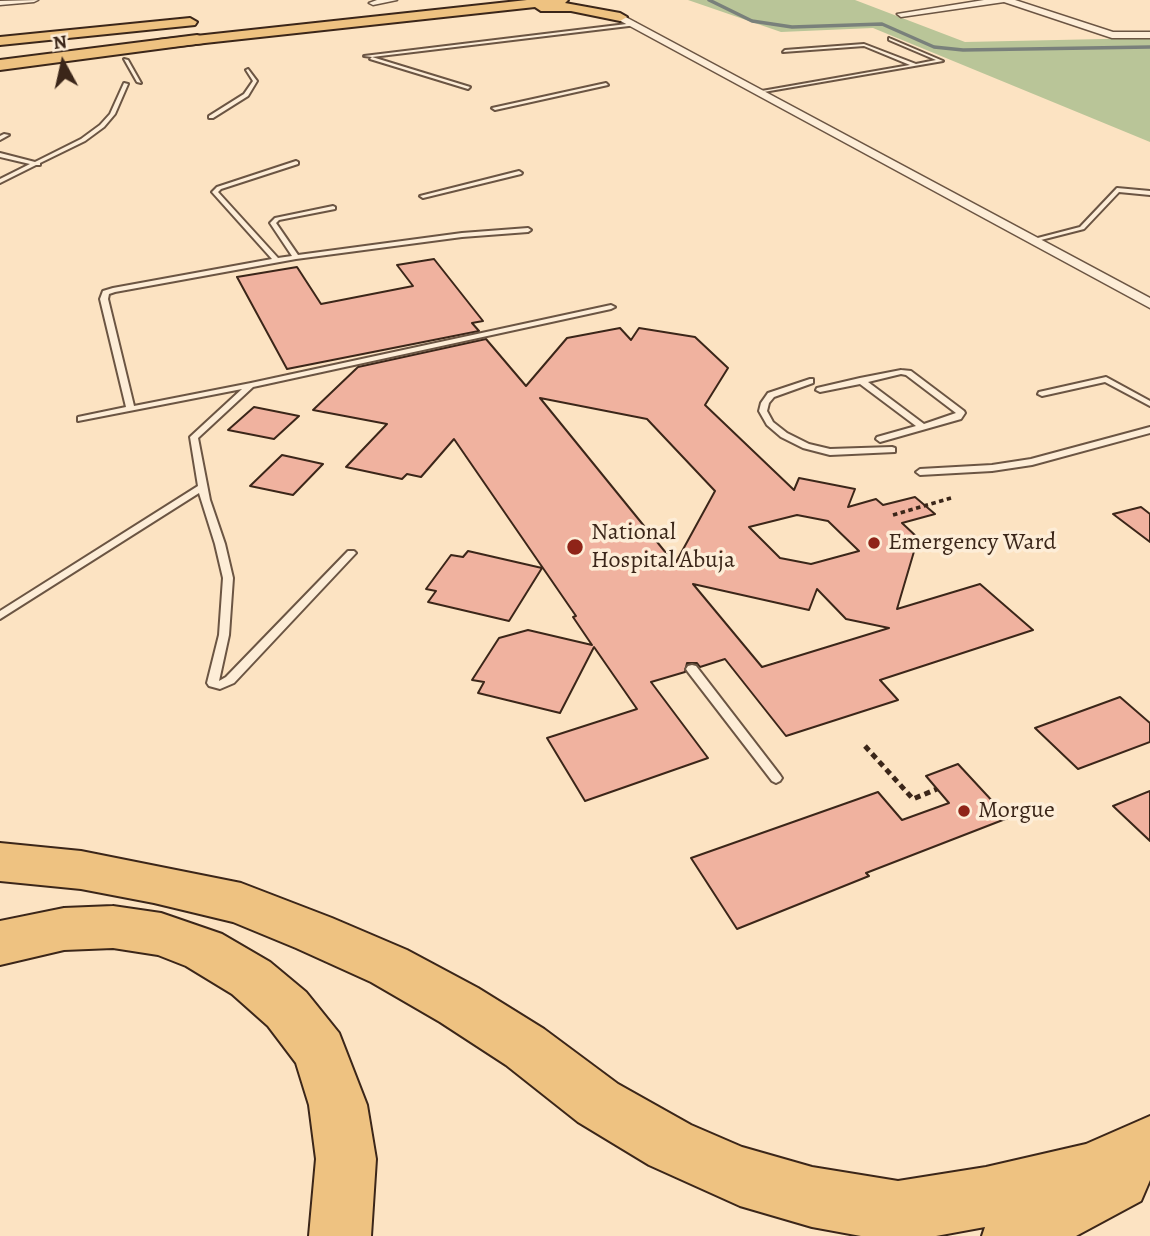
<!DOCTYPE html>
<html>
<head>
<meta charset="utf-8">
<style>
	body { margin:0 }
	#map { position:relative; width:1150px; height:1236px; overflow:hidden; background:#fce3c2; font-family:Alegreya,serif }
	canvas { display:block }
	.north { position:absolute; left:28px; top:28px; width:70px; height:70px; -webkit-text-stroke:5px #fdedd7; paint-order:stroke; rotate:352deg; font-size:19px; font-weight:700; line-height:28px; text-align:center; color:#3b2619 }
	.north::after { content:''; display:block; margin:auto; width:24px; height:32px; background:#3b2619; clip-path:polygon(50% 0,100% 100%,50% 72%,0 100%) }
</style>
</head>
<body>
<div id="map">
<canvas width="1150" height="1236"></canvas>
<div class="north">N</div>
</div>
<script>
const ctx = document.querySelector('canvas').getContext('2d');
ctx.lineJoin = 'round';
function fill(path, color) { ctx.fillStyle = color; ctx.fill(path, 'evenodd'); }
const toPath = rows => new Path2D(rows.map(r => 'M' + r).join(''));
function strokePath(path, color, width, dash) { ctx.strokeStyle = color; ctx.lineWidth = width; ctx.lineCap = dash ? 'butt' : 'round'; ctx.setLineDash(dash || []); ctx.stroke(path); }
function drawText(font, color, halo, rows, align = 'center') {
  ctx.font = font + ' Alegreya,serif'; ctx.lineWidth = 7; ctx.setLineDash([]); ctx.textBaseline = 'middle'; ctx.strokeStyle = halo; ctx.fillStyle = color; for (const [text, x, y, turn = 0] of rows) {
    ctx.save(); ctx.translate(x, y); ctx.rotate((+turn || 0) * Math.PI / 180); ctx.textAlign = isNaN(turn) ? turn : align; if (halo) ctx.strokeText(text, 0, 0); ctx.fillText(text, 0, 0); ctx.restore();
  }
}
fill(toPath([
	[688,0,855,0,965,42,1150,38,1150,142,873,28,781,32]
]), '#b9c598');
strokePath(toPath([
	[709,0,752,21,792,27,882,24,934,47,963,50,1150,47]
]), '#79807b', 3.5);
const building = toPath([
	[434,259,483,321,472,323,479,331,287,369,237,277,297,267,321,304,413,286,397,265,434,259],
	[620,328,631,340,639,328,695,337,728,368,705,405,794,490,799,478,855,489,848,507,876,499,883,505,915,497,935,514,902,523,918,538,897,609,980,584,1033,630,880,680,898,700,786,736,725,659,700,667,697,663,687,663,685,672,651,682,708,758,585,801,547,738,637,709,594,647,560,713,478,693,484,682,472,680,499,638,528,630,592,645,573,617,576,616,454,439,421,477,407,474,402,479,346,467,387,424,313,410,358,367,486,339,526,386,567,338,620,328],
	[540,398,647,419,715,491,675,564,540,398],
	[797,515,828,521,859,551,811,564,780,558,749,527,797,515],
	[693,584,809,610,817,589,846,619,889,628,762,667,693,584],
	[254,407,299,416,274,439,228,430,254,407],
	[282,455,323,464,293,495,250,486,282,455],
	[1141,507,1150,514,1150,542,1113,514,1141,507],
	[468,551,542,568,509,621,428,602,436,591,426,589,451,555,463,557,468,551],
	[1120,697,1150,723,1150,742,1078,769,1035,728,1120,697],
	[958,764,1008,818,866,873,869,876,737,929,691,858,878,792,902,820,949,803,926,776,958,764],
	[1150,791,1150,841,1113,806,1150,791]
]);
fill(building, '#f0b29f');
strokePath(building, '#3b2619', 2);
const lane = toPath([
	[635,23,637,25,372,57,470,87,468,89,370,59,372,57,364,56,635,23],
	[889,38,943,61,758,93,756,92,910,65,864,46,783,52,785,50,864,44,916,64,936,60,889,40,889,38],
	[124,59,128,60,141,83,137,82,124,59],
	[248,69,257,81,248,96,213,118,209,118,209,116,244,94,253,81,246,70,248,69],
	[124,83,128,84,115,114,104,127,85,141,40,163,40,165,36,165,0,183,0,179,30,164,0,157,0,153,35,162,81,139,100,125,110,114,124,83],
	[606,83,608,85,495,110,492,108,606,83],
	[4,134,9,135,0,140,0,136,4,134],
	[296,161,298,162,298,164,221,189,218,192,278,258,292,256,270,223,275,218,333,206,335,207,335,209,279,220,276,223,298,255,462,233,528,228,531,230,528,232,462,237,296,259,115,292,109,294,108,299,134,406,251,383,611,305,615,307,611,309,253,387,198,438,210,500,225,544,233,578,229,635,219,681,226,677,348,551,354,551,356,553,234,683,220,689,209,686,207,683,219,635,223,578,215,544,199,493,0,619,0,611,198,486,190,437,242,389,78,421,78,417,126,407,100,299,103,291,113,288,272,259,212,192,217,187,296,161],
	[519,171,522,173,521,174,423,198,420,196,519,171],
	[1117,188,1150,191,1150,195,1119,192,1084,229,1033,242,1030,240,1080,227,1117,188],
	[901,370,911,371,964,411,965,413,961,419,880,442,876,439,877,437,916,426,860,384,820,392,816,390,817,388,860,378,901,370],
	[901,374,906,375,956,413,924,424,868,382,901,374],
	[1106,377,1150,401,1150,406,1105,382,1042,396,1038,394,1039,392,1106,377],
	[810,379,813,379,813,383,774,397,769,403,767,411,773,422,787,433,809,444,830,449,892,447,895,448,895,452,830,455,803,448,781,437,767,425,759,411,761,403,768,393,810,379],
	[1150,427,1150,433,1032,465,992,471,920,475,916,472,920,469,992,465,1031,459,1150,427],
	[692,665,696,666,780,775,782,778,780,781,776,783,772,781,688,672,686,669,688,666,692,665]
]);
const street = toPath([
	[38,0,34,2,0,5,0,1,38,0],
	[377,0,397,0,373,5,369,3,377,0],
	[984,0,1015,0,1113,32,1150,32,1150,38,1112,38,1004,2,901,17,897,14,984,0],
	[620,14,1150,298,1150,308,617,19,620,14]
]);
const primary = toPath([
	[527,0,568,0,565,3,620,13,627,17,620,21,571,11,541,11,535,7,159,48,152,44,159,40,527,0],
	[190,18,197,22,195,25,0,45,0,37,190,18]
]);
const highway = toPath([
	[197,35,203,37,205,40,203,43,0,70,0,60,197,35],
	[0,843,81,851,241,883,332,918,407,950,478,988,544,1029,618,1084,691,1125,742,1147,812,1167,898,1181,986,1167,1086,1144,1150,1116,1150,1180,1141,1201,1076,1236,982,1236,985,1227,936,1236,861,1236,812,1227,740,1206,649,1165,578,1122,506,1065,440,1022,371,982,296,948,233,922,154,903,81,889,0,881,0,843],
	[113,906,161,913,222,934,270,962,306,992,339,1033,367,1105,376,1159,371,1236,309,1236,316,1159,309,1105,296,1063,268,1026,232,994,186,966,158,955,113,948,64,950,0,965,0,921,64,908,113,906]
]);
strokePath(lane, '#6b5543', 4);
strokePath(street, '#6b5543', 3);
strokePath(primary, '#3b2619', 4);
strokePath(highway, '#3b2619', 4);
strokePath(toPath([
	[893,515,951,498]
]), '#3b2619', 3.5, [4.5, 3.5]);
strokePath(toPath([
	[865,746,913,799,937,789]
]), '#3b2619', 5, [6, 4.5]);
fill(lane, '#fdedd7');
fill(street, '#fdedd7');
fill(primary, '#eec281');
fill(highway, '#eec281');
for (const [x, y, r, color] of [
	[874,543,7,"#8f2418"],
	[575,547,9,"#8f2418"],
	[964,811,7,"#8f2418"]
]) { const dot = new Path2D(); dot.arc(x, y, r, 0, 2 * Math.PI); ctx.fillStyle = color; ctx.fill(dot); strokePath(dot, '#fdedd7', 2.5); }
drawText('24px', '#3b2619', '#fdedd7', [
	["National",591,533],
	["Hospital Abuja",591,561],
	["Emergency Ward",888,543],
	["Morgue",978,811]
], 'left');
</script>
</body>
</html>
